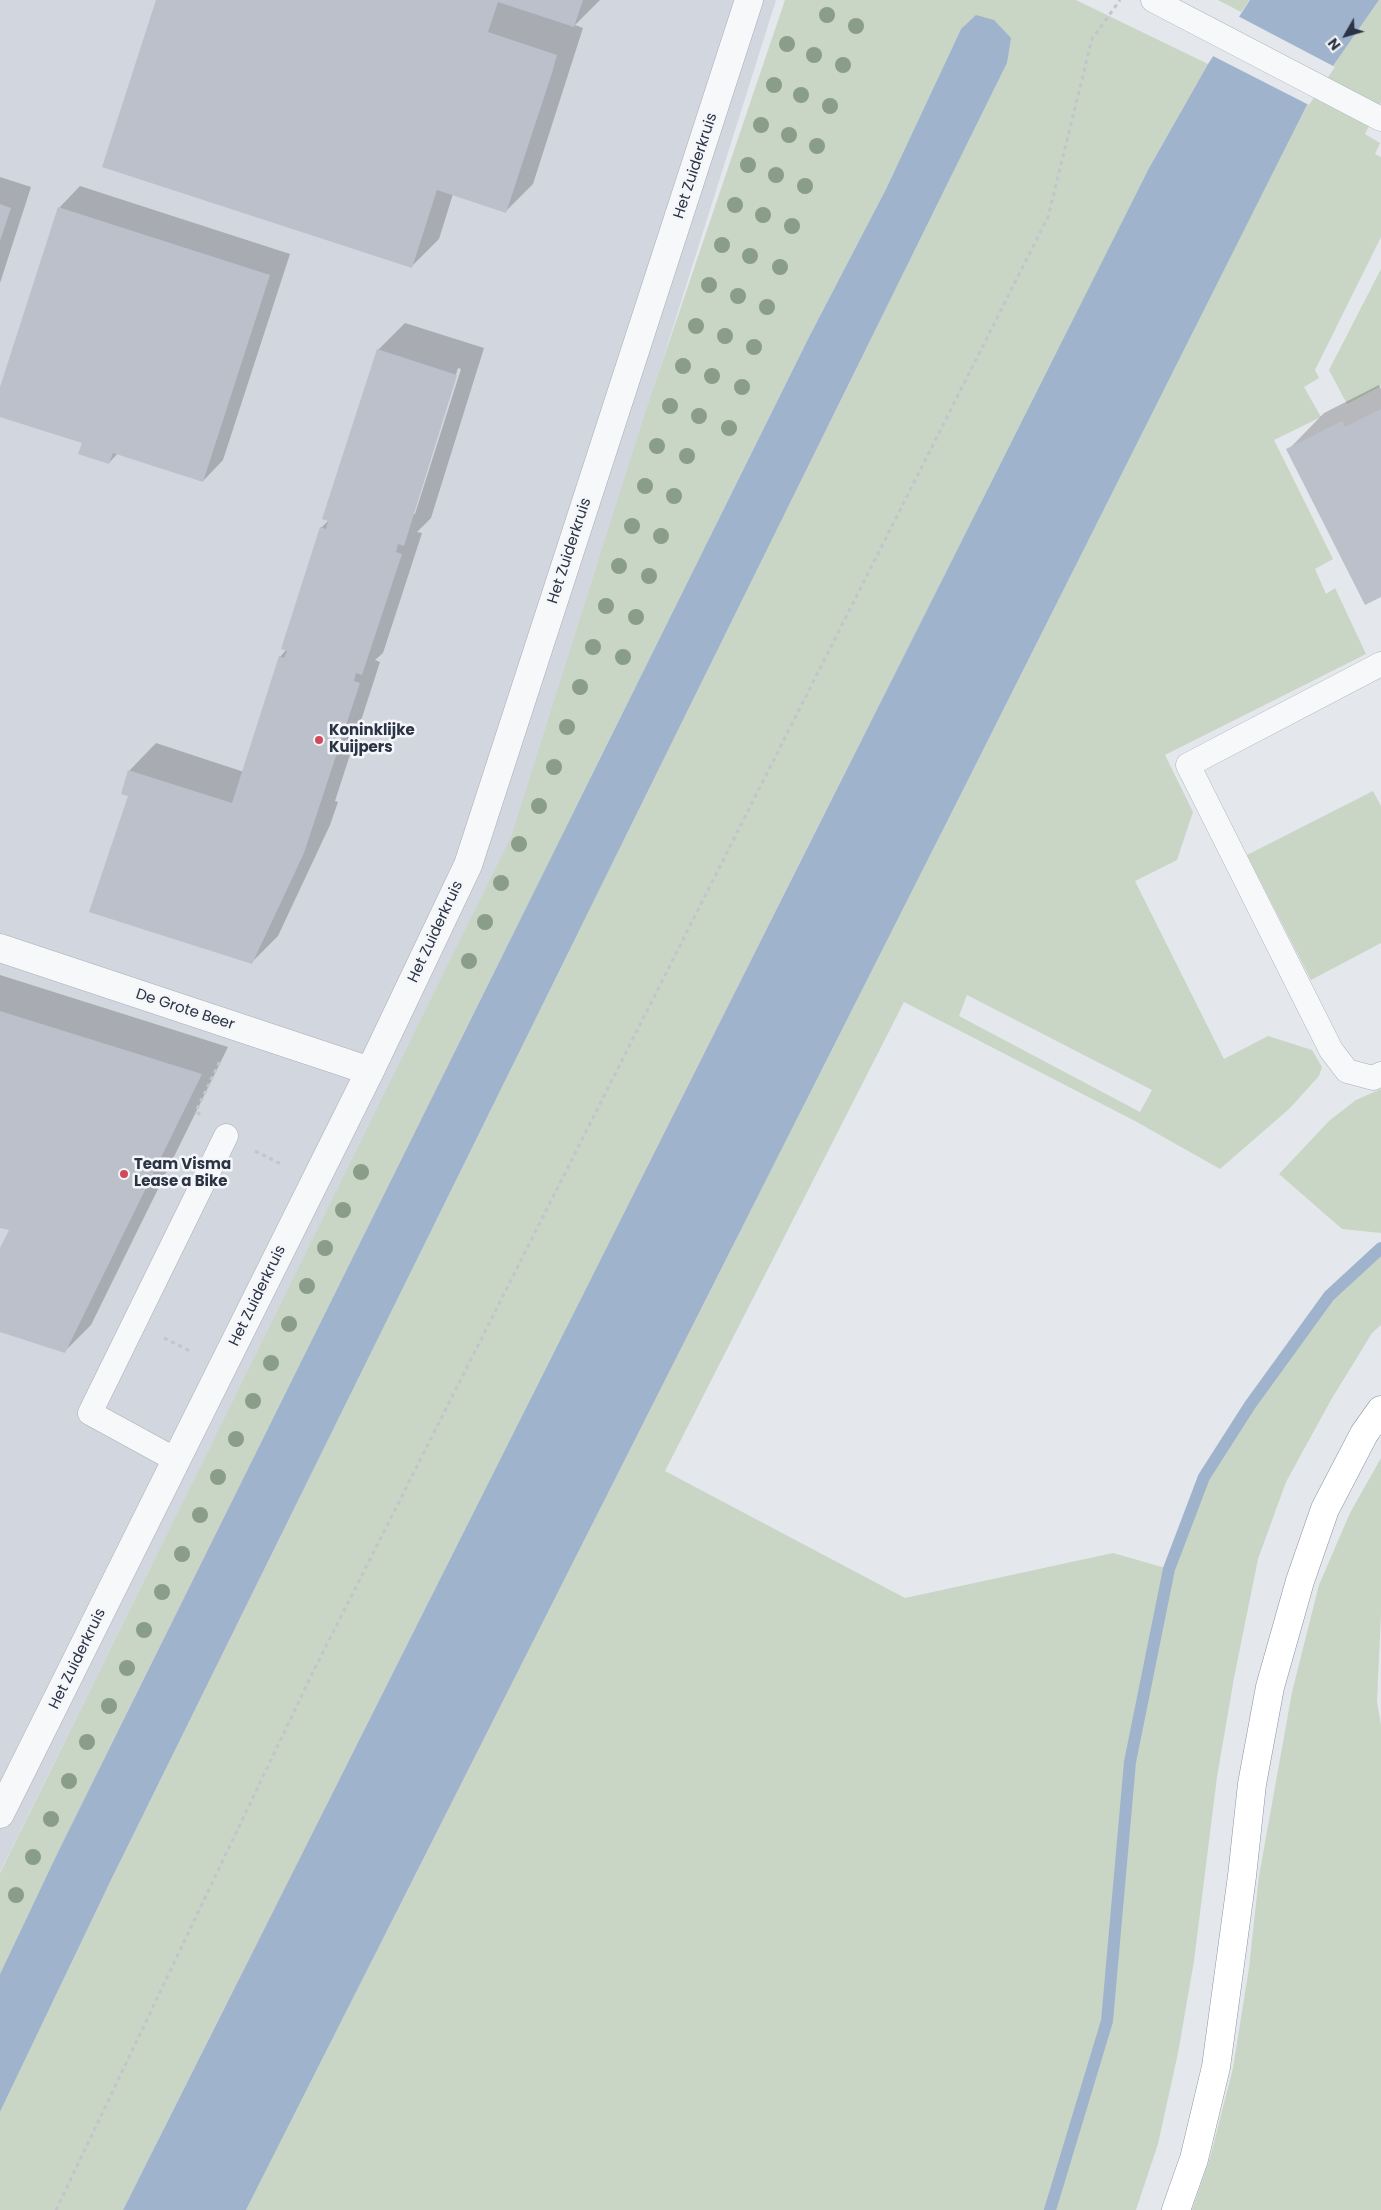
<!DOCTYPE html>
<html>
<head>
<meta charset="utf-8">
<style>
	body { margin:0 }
	#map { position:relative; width:1381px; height:2210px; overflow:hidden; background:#e4e7ec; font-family:Poppins,sans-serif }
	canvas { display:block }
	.north { position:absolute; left:1321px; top:10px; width:50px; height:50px; -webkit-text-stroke:4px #f4f6f9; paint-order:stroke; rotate:232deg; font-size:14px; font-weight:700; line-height:20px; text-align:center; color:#2b3445 }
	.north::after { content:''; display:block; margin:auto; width:18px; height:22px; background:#2b3445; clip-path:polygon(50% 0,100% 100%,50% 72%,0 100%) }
</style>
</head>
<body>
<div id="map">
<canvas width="1381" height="2210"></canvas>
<div class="north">N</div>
</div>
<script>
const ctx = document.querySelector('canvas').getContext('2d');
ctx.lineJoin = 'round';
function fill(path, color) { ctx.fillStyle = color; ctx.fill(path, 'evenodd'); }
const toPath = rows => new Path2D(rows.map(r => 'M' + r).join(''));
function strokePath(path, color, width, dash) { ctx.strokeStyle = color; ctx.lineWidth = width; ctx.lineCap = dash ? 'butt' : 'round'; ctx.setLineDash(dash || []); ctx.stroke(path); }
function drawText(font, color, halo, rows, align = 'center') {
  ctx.font = font + ' Poppins,sans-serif'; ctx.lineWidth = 5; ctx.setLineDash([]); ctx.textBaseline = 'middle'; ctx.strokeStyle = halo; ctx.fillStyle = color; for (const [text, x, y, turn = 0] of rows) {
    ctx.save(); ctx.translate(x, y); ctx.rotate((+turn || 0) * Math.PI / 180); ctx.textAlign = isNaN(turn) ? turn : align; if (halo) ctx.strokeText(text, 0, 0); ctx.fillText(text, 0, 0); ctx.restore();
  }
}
fill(toPath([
	[0,0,776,0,512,839,0,1872]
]), '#d2d6de');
fill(toPath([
	[785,0,1076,0,1208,64,1149,168,123,2210,0,2210,0,2112,111,1880,1007,63,961,29,886,189,809,337,57,1854,0,1974,0,1873,511,837,646,410],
	[1218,0,1250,0,1241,12],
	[1379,0,1381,0,1381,102,1365,134,1380,143,1375,154,1381,157,1381,237,1315,370,1319,378,1304,387,1321,417,1274,440,1333,559,1315,569,1326,594,1335,588,1366,654,1165,755,1193,812,1177,860,1135,881,1224,1059,1268,1036,1312,1050,1322,1067,1319,1076,1289,1109,1220,1169,1135,1121,904,1002,665,1471,905,1598,1113,1553,1169,1569,1204,1477,1250,1405,1329,1296,1381,1248,1381,1325,1372,1333,1331,1400,1286,1482,1258,1559,1234,1678,1217,1777,1194,1961,1178,2053,1158,2144,1136,2210,246,2210,959,798,1310,99],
	[967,995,1152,1090,1140,1112,959,1016],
	[1381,269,1381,386,1347,404,1329,370],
	[1373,791,1381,806,1381,943,1311,980,1247,855],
	[1381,1089,1381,1233,1342,1229,1279,1174,1330,1120,1356,1100],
	[1381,1458,1381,1614,1377,1701,1381,1726,1381,2210,1192,2210,1210,2158,1233,2068,1249,1968,1259,1876,1292,1692,1319,1585,1350,1513]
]), '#c9d6c5');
fill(toPath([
	[1250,0,1379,0,1310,99,959,798,246,2210,123,2210,1149,168,1208,64],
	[976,15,994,20,1011,38,1007,63,111,1880,0,2112,0,1974,57,1854,809,337,886,189,961,29]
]), '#9fb4cc');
fill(toPath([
	[1236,15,1335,67,1309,105,1211,55]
]), '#e4e7ec');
fill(toPath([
	[157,0,600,0,575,25,583,28,533,184,506,211,453,194,439,239,412,266],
	[0,177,31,187,0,283],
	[80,186,290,254,223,460,203,481,118,453,109,463,84,442,0,416,0,391,60,207],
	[405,323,484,348,431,518,417,532,422,533,383,653,375,660,380,662,335,801,338,802,330,825,278,936,251,963,129,795,122,793,130,770,156,743,244,772,280,657,287,649,321,528,329,520,378,350],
	[458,368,461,369,415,514,413,514],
	[1379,385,1381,389,1381,596,1288,450,1324,413],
	[0,975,228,1047,91,1325,64,1352,0,1331,0,1251,10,1230,0,1226]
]), '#0003');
strokePath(toPath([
	[1050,2210,1107,2021,1130,1762,1169,1569,1204,1477,1250,1405,1329,1296,1381,1248]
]), '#9fb4cc', 12);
fill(toPath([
	[156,0,583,0,574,27,498,2,488,32,557,55,552,73,506,213,437,190,412,268,102,167],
	[0,204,11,208,0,241],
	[58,207,270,275,203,482,113,453,109,464,78,454,82,443,0,417,0,387],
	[377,349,457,375,404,546,398,544,396,552,402,554,362,675,356,673,354,681,360,683,304,853,252,964,89,912,128,796,121,794,128,770,232,803,279,656,284,658,287,651,281,649,320,527,326,529,328,521,322,519],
	[1381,409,1381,597,1365,605,1286,449,1342,421,1345,427],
	[0,1011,202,1074,65,1353,0,1332,0,1248,9,1230,0,1228]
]), '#bbc0ca');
const lane = toPath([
	[1153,0,1381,119],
	[1381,664,1188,765,1331,1050,1347,1071,1373,1078,1381,1074],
	[176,1460,90,1413,226,1136]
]);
const street = toPath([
	[0,948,370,1071],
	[0,1814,370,1071,468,865,749,0]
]);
const highway = toPath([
	[1176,2210,1194,2159,1216,2067,1242,1876,1252,1784,1270,1687,1300,1581,1325,1509,1364,1434,1381,1410]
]);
strokePath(lane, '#a9aeb7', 25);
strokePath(street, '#a9aeb7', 29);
strokePath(highway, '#8b94a3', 29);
strokePath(toPath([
	[200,1115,196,1111,221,1059],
	[255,1151,283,1165],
	[164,1338,192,1352],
	[56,2210,311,1676,1048,217,1092,39,1120,0]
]), '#c2c5cb', 3, [4, 4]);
strokePath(lane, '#f7f8fa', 24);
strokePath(street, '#f7f8fa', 28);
strokePath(highway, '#fff', 28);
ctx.fillStyle = '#899d89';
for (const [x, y] of [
	[827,15],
	[856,26],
	[787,44],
	[814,55],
	[843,65],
	[774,85],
	[801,95],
	[830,106],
	[761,125],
	[789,135],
	[817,146],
	[748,165],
	[776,175],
	[805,186],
	[735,205],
	[763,215],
	[792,226],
	[722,245],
	[750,256],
	[780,267],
	[709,285],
	[738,296],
	[767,307],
	[696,326],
	[725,336],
	[754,347],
	[683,366],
	[712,376],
	[742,387],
	[670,406],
	[699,416],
	[729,428],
	[657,446],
	[687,456],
	[645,486],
	[674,496],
	[632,526],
	[661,536],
	[619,566],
	[649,576],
	[606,606],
	[636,617],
	[593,647],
	[623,657],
	[580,687],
	[567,727],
	[554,767],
	[539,806],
	[519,844],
	[501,883],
	[485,922],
	[469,961],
	[361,1172],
	[343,1210],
	[325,1248],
	[307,1286],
	[289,1324],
	[271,1363],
	[253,1401],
	[236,1439],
	[218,1477],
	[200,1515],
	[182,1554],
	[162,1592],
	[144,1630],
	[127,1668],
	[109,1706],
	[87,1742],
	[69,1781],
	[51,1819],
	[33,1857],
	[16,1895]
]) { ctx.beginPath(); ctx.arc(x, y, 8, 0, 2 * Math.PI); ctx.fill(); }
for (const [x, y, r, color] of [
	[319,740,5,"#d1495b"],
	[124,1174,5,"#d1495b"]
]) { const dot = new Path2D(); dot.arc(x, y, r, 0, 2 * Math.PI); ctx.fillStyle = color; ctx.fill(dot); strokePath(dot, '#f4f6f9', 2); }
drawText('15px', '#2b3445', '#f4f6f9', [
	["Het Zuiderkruis",696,166,-72],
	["Het Zuiderkruis",570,551,-72],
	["Het Zuiderkruis",436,932,-65],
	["De Grote Beer",185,1010,18],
	["Het Zuiderkruis",258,1296,-64],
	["Het Zuiderkruis",78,1659,-64]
]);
drawText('bold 15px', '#2b3445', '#f4f6f9', [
	["Koninklijke",329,731],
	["Kuijpers",329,748],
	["Team Visma",134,1165],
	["Lease a Bike",134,1182]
], 'left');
</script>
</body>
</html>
